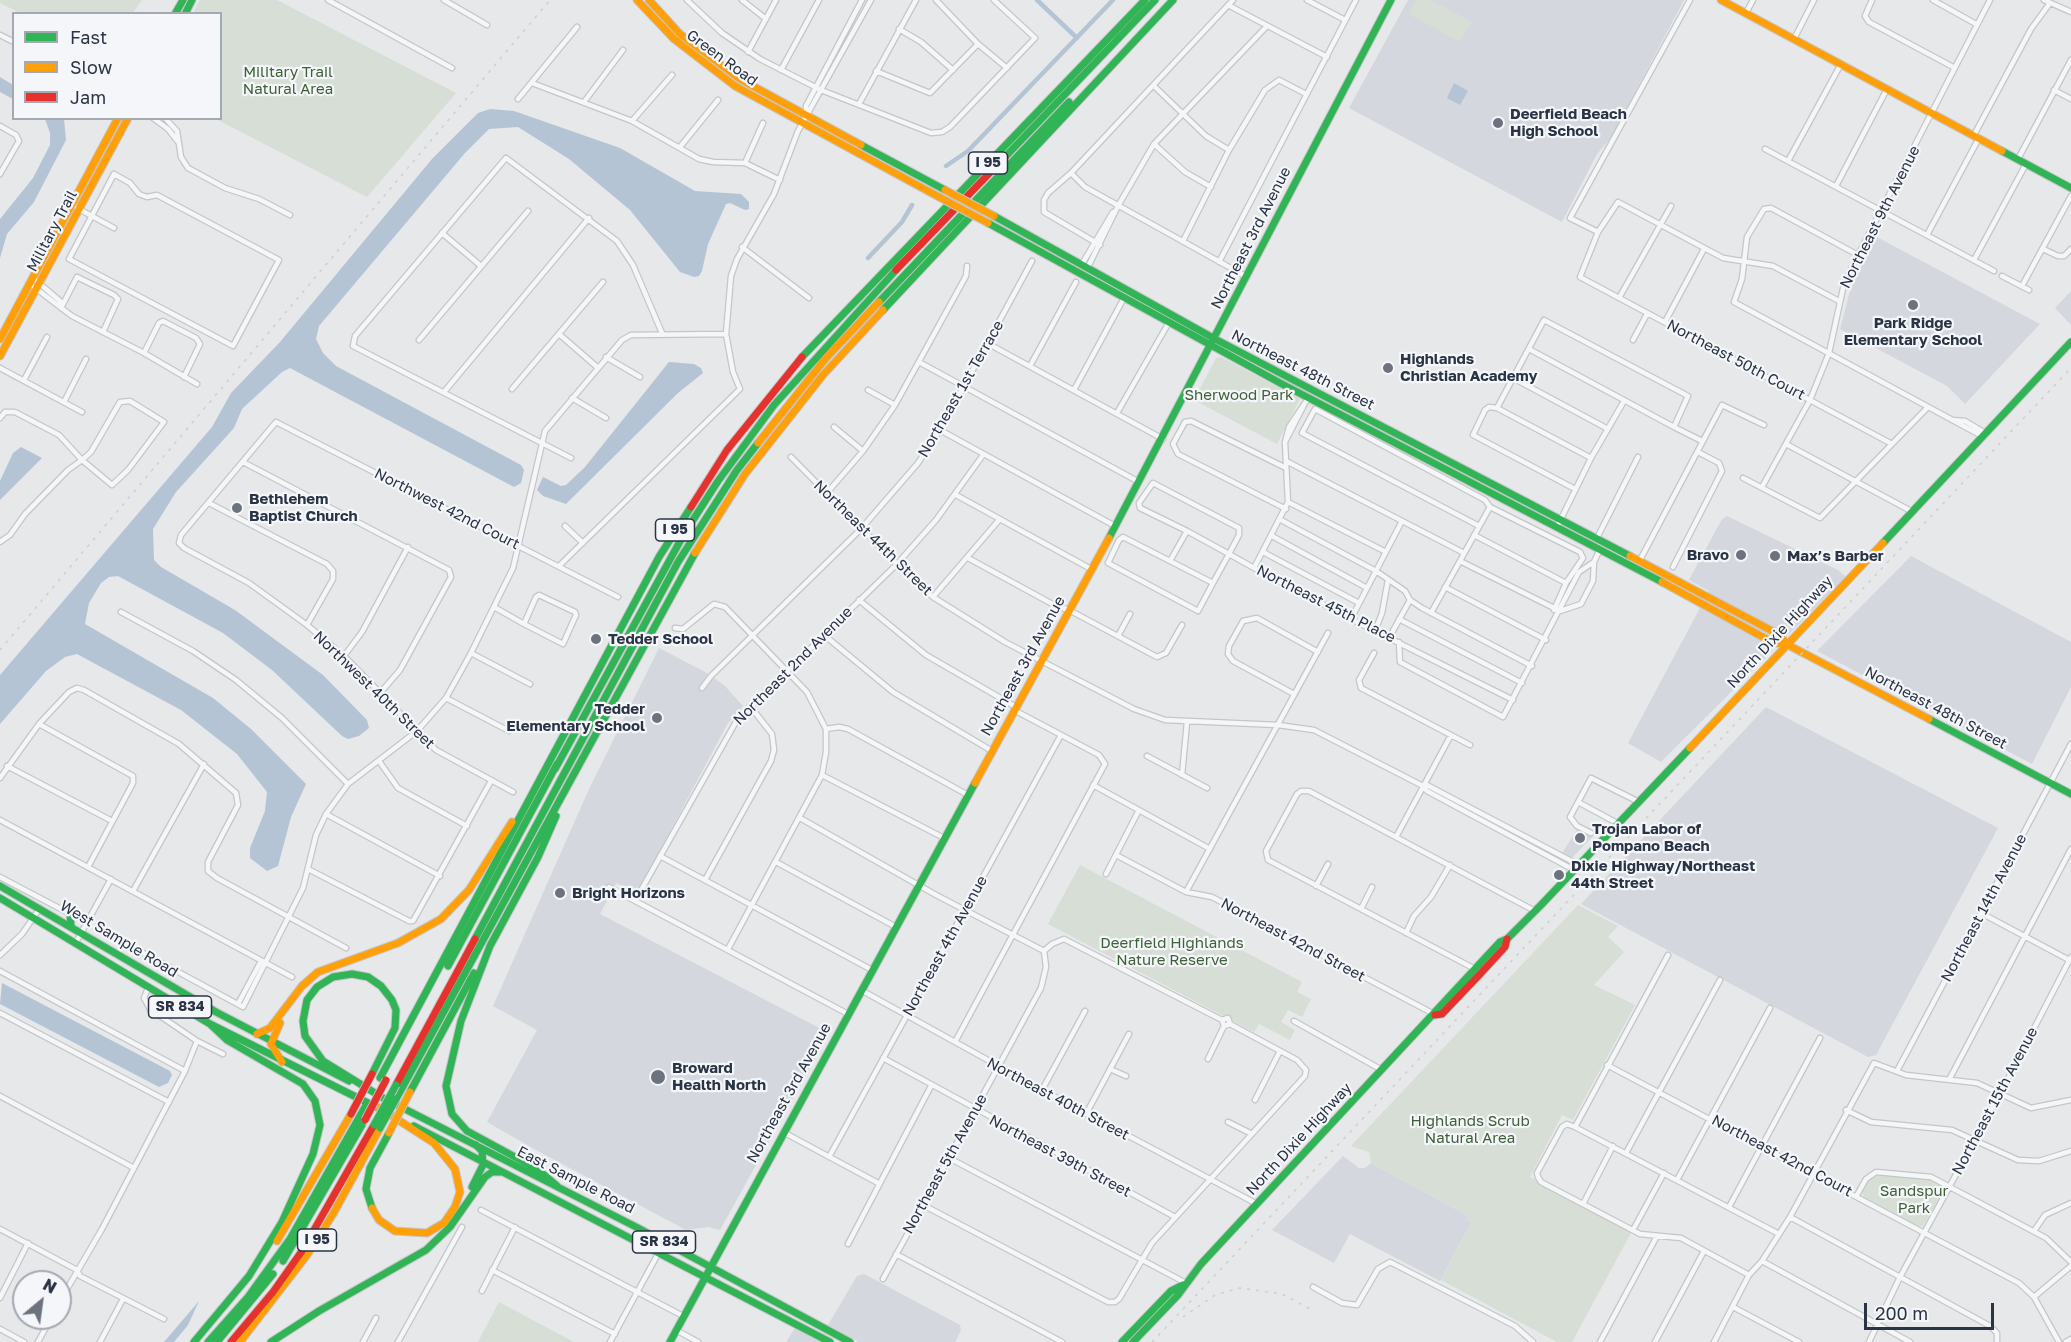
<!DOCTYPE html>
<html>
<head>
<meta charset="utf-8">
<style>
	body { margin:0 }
	#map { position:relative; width:2071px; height:1342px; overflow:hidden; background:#e6e8ea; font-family:"Golos Text",sans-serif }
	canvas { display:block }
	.legend { position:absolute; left:12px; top:12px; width:210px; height:108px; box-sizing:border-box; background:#f4f6f9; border:2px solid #a4a8b1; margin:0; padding:8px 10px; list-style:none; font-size:18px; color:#2b3445 }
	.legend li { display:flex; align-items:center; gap:12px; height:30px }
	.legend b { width:30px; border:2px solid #a4a8b1 }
	.north { position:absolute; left:12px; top:1270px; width:60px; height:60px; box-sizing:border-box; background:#f4f6f9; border:2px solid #a4a8b1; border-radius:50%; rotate:29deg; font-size:16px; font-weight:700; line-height:24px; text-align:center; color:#2b3445 }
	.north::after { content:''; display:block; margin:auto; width:21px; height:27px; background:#6c737f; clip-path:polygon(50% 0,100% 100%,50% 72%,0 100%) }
	.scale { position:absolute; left:1864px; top:1303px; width:130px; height:27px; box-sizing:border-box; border:3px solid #2b3445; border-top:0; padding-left:8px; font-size:18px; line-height:21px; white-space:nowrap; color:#2b3445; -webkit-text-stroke:4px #f4f6f9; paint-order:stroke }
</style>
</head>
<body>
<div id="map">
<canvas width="2071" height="1342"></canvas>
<ul class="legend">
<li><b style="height:8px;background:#30b455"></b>Fast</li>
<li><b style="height:8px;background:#ff9f0a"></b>Slow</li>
<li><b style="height:8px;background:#e5322d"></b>Jam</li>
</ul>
<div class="north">N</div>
<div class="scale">200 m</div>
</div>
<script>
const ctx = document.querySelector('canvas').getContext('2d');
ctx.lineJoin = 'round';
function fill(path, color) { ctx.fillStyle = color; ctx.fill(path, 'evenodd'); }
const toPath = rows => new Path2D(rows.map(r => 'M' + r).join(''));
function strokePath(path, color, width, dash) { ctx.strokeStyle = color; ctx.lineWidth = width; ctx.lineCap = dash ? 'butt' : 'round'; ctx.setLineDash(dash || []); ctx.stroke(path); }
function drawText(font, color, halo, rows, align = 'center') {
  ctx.font = font + ' "Golos Text",sans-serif'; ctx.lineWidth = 4.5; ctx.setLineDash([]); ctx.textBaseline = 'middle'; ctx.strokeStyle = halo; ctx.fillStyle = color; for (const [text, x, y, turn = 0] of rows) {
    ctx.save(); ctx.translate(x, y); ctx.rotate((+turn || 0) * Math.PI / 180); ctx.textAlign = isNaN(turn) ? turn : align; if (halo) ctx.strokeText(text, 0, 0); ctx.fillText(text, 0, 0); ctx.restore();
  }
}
fill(toPath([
	[1408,0,1684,0,1612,136,1597,154,1562,222,1349,108],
	[1875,236,2040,324,1965,404,1947,386,1840,329,1850,291],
	[2071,291,2071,325,2055,308],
	[1727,516,1838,570,1846,577,1661,762,1628,743,1709,591,1689,580,1722,519],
	[1911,556,2071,642,2071,687,2032,764,1817,651],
	[659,648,707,673,724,685,743,706,728,723,637,893,616,883,600,914,829,1033,720,1230,708,1227,686,1230,536,1150,487,1122,537,1030,493,1006,589,789],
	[1766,707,1998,828,1876,1055,1868,1057,1581,904],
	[1577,830,1592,837,1572,858,1562,853],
	[1343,1156,1359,1168,1365,1168,1371,1163,1468,1216,1471,1223,1440,1281,1350,1234,1334,1263,1272,1230],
	[864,1274,960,1325,961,1330,955,1342,859,1342,828,1325,857,1276],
	[795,1328,821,1342,786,1342]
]), '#d4d7dd');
fill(toPath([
	[0,0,142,0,132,14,20,13,0,3],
	[200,0,277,0,456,93,367,197,216,119,220,118,220,14,193,13],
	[1416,0,1431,0,1472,22,1460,42,1408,14],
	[1221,357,1300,399,1277,444,1194,400,1216,358],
	[1080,865,1302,982,1297,992,1311,999,1302,1017,1288,1010,1281,1022,1295,1030,1290,1040,1259,1024,1254,1032,1048,924],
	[1578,905,1618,926,1608,937,1624,952,1594,985,1635,1005,1573,1120,1562,1115,1530,1177,1632,1231,1572,1342,1557,1342,1441,1280,1471,1223,1466,1220,1468,1216,1371,1163,1369,1152,1351,1146],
	[1876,1175,1930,1179,1940,1183,1943,1191,1923,1226,1917,1226,1864,1197,1862,1191,1867,1182],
	[499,1302,574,1342,478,1342]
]), '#d6ded6');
fill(toPath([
	[0,77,13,85,13,99,0,92],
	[1454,83,1468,91,1460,105,1447,98],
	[490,109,514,111,620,148,695,191,741,194,749,202,749,209,745,210,730,203,726,204,708,244,702,271,699,276,694,277,680,272,630,210,569,159,518,127,489,129,465,153,319,326,316,339,323,353,336,366,521,465,524,470,521,483,514,487,290,368,282,372,242,409,234,428,176,492,153,529,154,560,161,567,235,610,323,675,367,720,369,728,359,736,348,739,342,736,272,670,223,633,118,576,109,577,101,583,89,603,85,624,213,698,251,729,306,784,291,817,278,866,267,871,250,858,250,848,265,811,267,792,237,754,181,710,77,654,65,657,46,671,0,724,0,675,212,427,231,393,280,342,432,159,478,113],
	[45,119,64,119,66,140,34,202,7,234,0,258,0,219,33,178,50,145,50,133],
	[669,362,694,364,701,368,703,373,678,393,566,504,543,496,537,490,543,477,561,486,566,485,585,467],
	[21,447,42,458,0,500,0,481,13,453],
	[2,983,170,1071,172,1075,168,1083,159,1087,0,1004],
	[199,1301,188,1325,174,1342,164,1342]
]), '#b4c4d5');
strokePath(toPath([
	[1037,0,1077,38],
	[946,166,968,151,1113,0],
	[868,258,902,222,912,205]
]), '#b4c4d5', 4.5);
const street = toPath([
	[328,0,452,68],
	[444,0,487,25],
	[687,0,722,33,760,59,821,90,931,133,942,132,950,127,1035,38,994,0],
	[742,0,766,19],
	[936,0,978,44,1007,68],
	[1307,0,1345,20],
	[1872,0,1865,16,1869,22,1953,67],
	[1933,0,1976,24],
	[2044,0,2071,12],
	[1228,5,1327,57],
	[1746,13,1753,0],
	[899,29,921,42,953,70],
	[0,35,14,42],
	[1794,39,1814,0],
	[748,52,776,0],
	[781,70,819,0],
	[876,71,930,93,978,44],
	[532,83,632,121,699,159,713,162,745,163,780,180],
	[1154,86,1206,136,1229,150],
	[2054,90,2071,99],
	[518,99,577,27],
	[584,102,623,50],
	[859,104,916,0],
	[806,116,806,106,862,0],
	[153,118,168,129,179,143],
	[165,118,177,131,181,157,188,168,225,188,259,199,290,215],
	[632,121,672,75],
	[0,126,16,135,19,141,0,174],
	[1974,135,2031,29,2050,3],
	[1154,144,1185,172,1211,187],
	[680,147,718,100],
	[1765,149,1994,271],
	[2018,159,2071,60],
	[1788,161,1841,64],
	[745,163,763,123],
	[1071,173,1085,187,1247,277],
	[114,174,130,183,139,194,147,197,157,195,279,260,233,346,69,259,114,174],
	[1836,186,1887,89],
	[77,208,114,228],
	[1598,232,1570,218,1690,0],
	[442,233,481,266],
	[1927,235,1979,138],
	[1183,241,1229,150,1265,90,1279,80,1306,94],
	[1100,245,1044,212,1044,200,1048,193,1071,173,1233,0],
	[742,247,809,298],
	[2043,249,2058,256,2064,256,2071,249],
	[1858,255,1771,208,1764,209,1747,237,1742,279,1734,302,1982,436],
	[1974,260,2026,164],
	[1219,262,1356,0],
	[1082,264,1113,212],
	[1088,267,1118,206,1154,144,1267,26],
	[2002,276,2029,290],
	[33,278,60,301,61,308],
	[30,284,72,316,144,353,197,384],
	[2022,286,2071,196],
	[1619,298,1671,206],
	[1839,301,1773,266,1723,258,1618,202,1598,232,1580,277,1892,444],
	[61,308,77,277,114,295,118,299,103,332],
	[1665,322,1704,249],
	[559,334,597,367],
	[419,340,528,211],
	[1633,340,1647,314],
	[987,343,1163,439],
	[1529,349,1674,427],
	[144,353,159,323,163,321,196,338,200,344,184,377],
	[606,357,640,377],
	[919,362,1139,482],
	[1030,366,1076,282],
	[0,368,82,412],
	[1513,378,1608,429],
	[24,380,47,337],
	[512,389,603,282],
	[868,390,895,405],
	[1074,390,1124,298],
	[444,392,589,218],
	[572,398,606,418],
	[64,402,86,359],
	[1497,408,1591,458],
	[1117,413,1168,324],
	[0,418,5,412,15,412,59,435,82,460,112,485,128,470,164,422,130,401,120,402,91,452,82,460,68,470,25,514,10,535,0,542],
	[1952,420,1965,421,1985,433],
	[834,427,863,451],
	[940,430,1115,526],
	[1286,440,1304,405],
	[1786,444,1911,511],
	[791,457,897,564,933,597,1005,642,1134,709,1165,720,1278,725,1314,730,1423,786,1427,785,1579,865],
	[571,458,353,346,355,336,506,158,617,241,633,265,662,333],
	[1286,461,1464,553],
	[243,462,449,570,451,577,400,670,380,693],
	[1286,468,1191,421,1185,422,1173,444,1178,454,1286,509],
	[1743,478,1820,518,1928,407],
	[1762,487,1810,400,1829,353,1844,284,1858,255,1990,0],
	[1575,489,1473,435,1485,410,1489,407,1497,408,1544,320,1688,396,1674,427,1702,441],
	[826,494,863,451,895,405,966,276,967,266],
	[956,495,1091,569],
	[1288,502,1386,552],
	[209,503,327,564,333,571,333,579,307,625],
	[1281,520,1376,571,1405,591,1410,600,1422,608,1532,666],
	[565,526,583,543],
	[1479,526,1302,433,1315,409,1485,500,1490,507,1580,552,1583,558,1566,583,1554,610],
	[1557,527,1591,458,1624,401],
	[1474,535,1566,583],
	[1272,536,1367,588],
	[1597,538,1638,457],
	[1263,552,1359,603],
	[968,558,1056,606,1069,610,1157,657,1166,653,1182,625],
	[1640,560,1722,405,1764,425],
	[1170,561,1187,531],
	[1460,561,1560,611,1581,604,1593,581,1594,562,1600,549],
	[559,566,740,389,733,372,726,334,731,276,737,259,774,194,798,131,871,0],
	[1673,567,1722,471,1719,463,1698,452],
	[1254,568,1288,502,1285,442,1289,427,1309,397],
	[1213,583,1123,537,1119,540,1108,563,1198,611,1213,583,1229,554,1239,535,1239,528,1153,483,1139,503,1140,508,1187,531,1229,554,1254,568,1351,619,1513,700],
	[1445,587,1546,640],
	[933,597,999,520],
	[859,600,926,655,1016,707],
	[494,607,524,624,563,644,576,615,575,612,539,595,536,597,524,624],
	[121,612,193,651,236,680,282,718,348,784],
	[1431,613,1490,507],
	[1351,619,1402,521],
	[1399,619,1522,683],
	[675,628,683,629,714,604,725,607,807,692,826,729,839,727,848,729,968,795],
	[1375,631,1382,613,1388,580],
	[824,635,893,692,992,751],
	[1118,636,1130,614],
	[1389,638,1410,600],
	[1399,642,1400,662,1503,717,1579,572,1594,562],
	[471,653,530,684],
	[1374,653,1359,680,1361,688,1470,745],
	[344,656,362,632,408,547],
	[702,688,711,676,861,529,918,463,940,430,1032,261],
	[1294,694,1233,661,1228,654,1229,646,1243,621,1257,618,1318,652],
	[446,698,509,731],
	[39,724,133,776,133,783,88,867],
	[1147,756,1207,788],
	[379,761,398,788,467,826],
	[7,766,112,821],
	[822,775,944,838],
	[1182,775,1187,722],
	[0,778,39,724,69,692,77,688,84,690,179,744,236,793,238,805,208,862,208,871,217,878,346,948],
	[1093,785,1210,849],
	[1423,786,1427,791,1574,870],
	[513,792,436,750,344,656,307,625,249,583,184,548,179,543,181,535,276,422,618,597],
	[1578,802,1617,823],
	[326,814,440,876],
	[800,818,936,895,1044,951,1052,944,1064,939,1222,1020],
	[0,820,292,977],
	[1591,833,1577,826,1570,817,1591,778,1637,801],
	[1396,837,1451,735],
	[1116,855,1186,892,1212,897,1434,1014],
	[660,856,872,970],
	[776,862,896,927],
	[308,869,409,921,413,921,491,781],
	[1106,874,1139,810],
	[0,877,76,917],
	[705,880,771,761,774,750,772,734,750,706],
	[1316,886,1328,864],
	[609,887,848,1014],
	[133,891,204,764],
	[1186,892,1328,633],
	[635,901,737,720,897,564,936,520,983,455],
	[1361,909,1372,887],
	[1981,913,2071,961],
	[1406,933,1414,916,1431,897,1450,865],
	[110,935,243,1007,303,888,316,835,326,814,348,784,417,731,446,698,471,653,513,568,545,431,622,340,631,335,726,334],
	[75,944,111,879],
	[728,949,822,775,826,752,826,729],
	[0,955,22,934,40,908],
	[1668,955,1575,1127,1567,1124,1562,1127,1537,1173,1538,1177,1541,1182,1640,1234,1681,1238,1749,1275],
	[1475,969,1268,860,1266,851,1297,794,1301,791,1309,791,1535,911],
	[0,971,185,1071],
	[148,988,144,998,150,1009,197,1041,223,1054],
	[861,990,1042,1090,1257,1204],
	[238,1004,260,963,265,962],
	[0,1013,169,1102],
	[1294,1021,1382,1070],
	[955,1042,1105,764,1099,755,1014,710],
	[883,1058,1175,1217],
	[1208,1059,1224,1026,1230,1024,1228,1018,1222,1020,1224,1026],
	[1607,1065,2019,1283,2034,1297,2059,1342],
	[1110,1069,1126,1076],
	[1897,1071,2071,744],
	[1950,1078,2071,849],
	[1042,1090,1085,1011],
	[0,1096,134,1168],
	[1255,1100,1280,1051],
	[1846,1110,1871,1122,1952,1130,2018,1160,2039,1161,2071,1151],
	[1086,1114,1129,1034],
	[1228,1122,1252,1134],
	[1575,1127,1779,1234],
	[783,1132,878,1183],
	[1626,1153,1720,980],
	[829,1157,1061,735],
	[949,1158,1186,1283],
	[1677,1180,1770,1008],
	[1857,1195,1866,1179,1876,1172,1931,1177,2046,1238,2071,1262],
	[1583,1204,1613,1146],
	[923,1205,1108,1302,1115,1302,1119,1299,1152,1243,1305,1076,1306,1070,1297,1060,1230,1024],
	[1729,1207,1820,1038],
	[481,1210,683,1316],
	[1790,1217,1990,1326,1997,1333,1997,1342],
	[0,1229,77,1270,80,1276,164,1319],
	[1633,1230,1664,1173],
	[2034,1231,2045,1215,2071,1203],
	[848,1244,931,1086],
	[896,1254,1062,1342],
	[1762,1261,1910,1342],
	[492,1270,615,1334],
	[883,1279,1041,988,1046,967,1044,951],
	[1313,1287,1342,1303,1357,1305,1378,1269,1390,1262,1515,1326,1533,1342],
	[482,1291,515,1227],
	[2034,1297,2071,1266],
	[0,1298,28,1243],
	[60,1301,102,1229,185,1071,197,1041],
	[1733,1307,1799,1342],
	[0,1329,24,1342],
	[676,1330,698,1342],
	[38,1342,51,1318],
	[100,1342,123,1299],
	[363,1342,376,1318],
	[398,1342,462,1227],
	[610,1342,659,1252],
	[1600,1342,1657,1236],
	[1655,1342,1704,1251],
	[1714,1342,1749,1275,1762,1261,1790,1217,1874,1063,1906,1075,1977,1083,2031,1108,2071,1100],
	[1869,1342,1900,1277,2000,1094,2071,957],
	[2066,1342,2071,1339]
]);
const fast = toPath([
	[175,14,183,0],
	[185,14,192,0],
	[861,145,945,190],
	[2002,151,2071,188],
	[1005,157,1155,0],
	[994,216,1215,339,1630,556],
	[988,223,1282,384,1662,582],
	[879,302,1069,102],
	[883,310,1173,0],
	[802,357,1145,0],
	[1109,538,1391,0],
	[1883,543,2071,342],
	[1929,719,2071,794],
	[555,769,684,534,718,481,774,405,896,270],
	[556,816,538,857,490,946,461,1021,446,1086,452,1114,467,1131,537,1169,557,1186],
	[0,886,216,1012,349,1081],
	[0,898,210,1024,376,1107],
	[70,913,71,926],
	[475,939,678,562,737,470,758,443],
	[448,966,557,764],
	[372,1074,395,1028,396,1010,392,1000,381,986,368,977,352,974,333,977,317,987,307,1000,303,1021,305,1036,323,1061,383,1098],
	[380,1078,659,557,691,507],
	[410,1092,474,973],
	[396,1099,695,553],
	[397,1105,640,1229,850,1342],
	[414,1126,830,1342],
	[472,1187,483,1165,482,1151,476,1145],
	[372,1208,366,1189,370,1168,389,1133],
	[283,1261,362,1125],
	[194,1342,249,1276,282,1222,313,1154,320,1125,315,1101,303,1084,227,1040,210,1024],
	[208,1342,248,1297,290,1239,365,1107],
	[217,1342,273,1274],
	[271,1342,319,1311,426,1250,450,1227,485,1177,492,1172,502,1172],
	[670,1342,975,783],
	[1122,1342,1171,1291,1183,1285],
	[1133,1342,1178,1295,1201,1264,1500,942,1507,939,1541,905,1690,748]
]);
const slow = toPath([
	[637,0,674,39,735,86,939,197],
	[649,0,680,34,740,79,861,145],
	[1721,0,2002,151],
	[0,339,118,118],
	[0,356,128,118],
	[758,443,826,358,879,302],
	[695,553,745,474,823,375,883,310],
	[1630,556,1778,634,1788,645],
	[1662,582,1772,642,1788,645,1929,719],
	[1690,748,1883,543],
	[975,783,1109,538],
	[280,1023,271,1044,282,1062],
	[257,1034,270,1028,302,986,318,972,398,943,441,919,469,890,512,822],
	[372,1208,379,1220,395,1231,427,1233,444,1223,455,1207,460,1192,455,1169,434,1143,378,1107],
	[277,1241,351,1114],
	[240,1342,307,1255,333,1214,380,1128]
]);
const jam = toPath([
	[896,270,1005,157],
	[691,507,727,450,802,357],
	[1435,1015,1442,1014,1481,973,1505,947,1507,939],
	[396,1085,475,939],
	[231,1342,273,1292,302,1251,374,1125]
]);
strokePath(street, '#c4c6c8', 7);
strokePath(fast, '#c4c6c8', 9);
strokePath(slow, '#c4c6c8', 9);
strokePath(jam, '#c4c6c8', 9);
strokePath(street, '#f5f6f7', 4.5);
strokePath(fast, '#30b455', 7);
strokePath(slow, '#ff9f0a', 7);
strokePath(jam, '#e5322d', 7);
strokePath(toPath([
	[0,650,550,0],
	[1183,1317,1215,1295,1240,1288,1282,1294,1310,1309],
	[1152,1342,2071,368]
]), '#cecfd2', 1.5, [3, 6]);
const fastBridge = toPath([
	[374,1125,396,1085],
	[380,1128,396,1099]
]);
const slowBridge = toPath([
	[945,190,994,216],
	[939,197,988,223],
	[389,1133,410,1092]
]);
const jamBridge = toPath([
	[351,1114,372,1074],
	[365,1120,386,1080]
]);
strokePath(fastBridge, '#c4c6c8', 9, []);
strokePath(slowBridge, '#c4c6c8', 9, []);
strokePath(jamBridge, '#c4c6c8', 9, []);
strokePath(fastBridge, '#30b455', 7);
strokePath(slowBridge, '#ff9f0a', 7);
strokePath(jamBridge, '#e5322d', 7);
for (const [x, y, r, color] of [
	[1498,123,6,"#6c737f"],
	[1913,305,6,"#6c737f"],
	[1388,368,6,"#6c737f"],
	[237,508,6,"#6c737f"],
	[1741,555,6,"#6c737f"],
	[1775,556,6,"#6c737f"],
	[596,639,6,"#6c737f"],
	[657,718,6,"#6c737f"],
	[1580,838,6,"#6c737f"],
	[1559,875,6,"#6c737f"],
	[560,893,6,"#6c737f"],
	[658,1077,8,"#6c737f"]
]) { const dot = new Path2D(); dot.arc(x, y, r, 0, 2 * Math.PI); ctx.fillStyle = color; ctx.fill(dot); strokePath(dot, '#f4f6f9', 2); }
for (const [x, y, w] of [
	[988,163,39],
	[675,530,39],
	[180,1007,63],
	[317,1240,39],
	[664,1242,63]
]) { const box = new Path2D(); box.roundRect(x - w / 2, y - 11, w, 22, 4.5); ctx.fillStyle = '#f4f6f9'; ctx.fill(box); strokePath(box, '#2b3445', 1.5); }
drawText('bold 14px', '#2b3445', null, [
	["I 95",988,163],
	["I 95",675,530],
	["SR 834",180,1007],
	["I 95",317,1240],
	["SR 834",664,1242]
]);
drawText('15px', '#2b3445', '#f4f6f9', [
	["Green Road",722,58,36],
	["Northeast 9th Avenue",1880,217,-63],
	["Military Trail",52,231,-62],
	["Northeast 3rd Avenue",1251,238,-63],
	["Northeast 50th Court",1736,360,28],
	["Northeast 48th Street",1303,370,27],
	["Northeast 1st Terrace",961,389,-60],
	["Northwest 42nd Court",447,509,27],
	["Northeast 44th Street",873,538,44],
	["Northeast 45th Place",1326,604,27],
	["North Dixie Highway",1780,632,-47],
	["Northeast 2nd Avenue",793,666,-45],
	["Northeast 3rd Avenue",1023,666,-61],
	["Northwest 40th Street",374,690,44],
	["Northeast 48th Street",1936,708,28],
	["Northeast 14th Avenue",1984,908,-62],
	["West Sample Road",119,939,31],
	["Northeast 42nd Street",1293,940,28],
	["Northeast 4th Avenue",945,946,-61],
	["Northeast 3rd Avenue",789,1093,-61],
	["Northeast 40th Street",1058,1099,28],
	["Northeast 15th Avenue",1995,1101,-62],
	["North Dixie Highway",1299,1139,-47],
	["Northeast 39th Street",1060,1156,28],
	["Northeast 42nd Court",1782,1156,28],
	["Northeast 5th Avenue",945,1164,-61],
	["East Sample Road",576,1180,27]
]);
drawText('15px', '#3f6138', '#f4f6f9', [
	["Military Trail",288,72],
	["Natural Area",288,89],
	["Sherwood Park",1239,395],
	["Deerfield Highlands",1172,943],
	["Nature Reserve",1172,960],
	["Highlands Scrub",1470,1121],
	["Natural Area",1470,1138],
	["Sandspur",1914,1191],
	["Park",1914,1208]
]);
drawText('bold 15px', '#2b3445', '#f4f6f9', [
	["Deerfield Beach",1510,114],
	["High School",1510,131],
	["Park Ridge",1913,323,"center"],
	["Elementary School",1913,340,"center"],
	["Highlands",1400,359],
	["Christian Academy",1400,376],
	["Bethlehem",249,499],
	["Baptist Church",249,516],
	["Bravo",1729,555,"right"],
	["Max’s Barber",1787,556],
	["Tedder School",608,639],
	["Tedder",645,709,"right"],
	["Elementary School",645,726,"right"],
	["Trojan Labor of",1592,829],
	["Pompano Beach",1592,846],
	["Dixie Highway/Northeast",1571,866],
	["44th Street",1571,883],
	["Bright Horizons",572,893],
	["Broward",672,1068],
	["Health North",672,1085]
], 'left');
</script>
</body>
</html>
